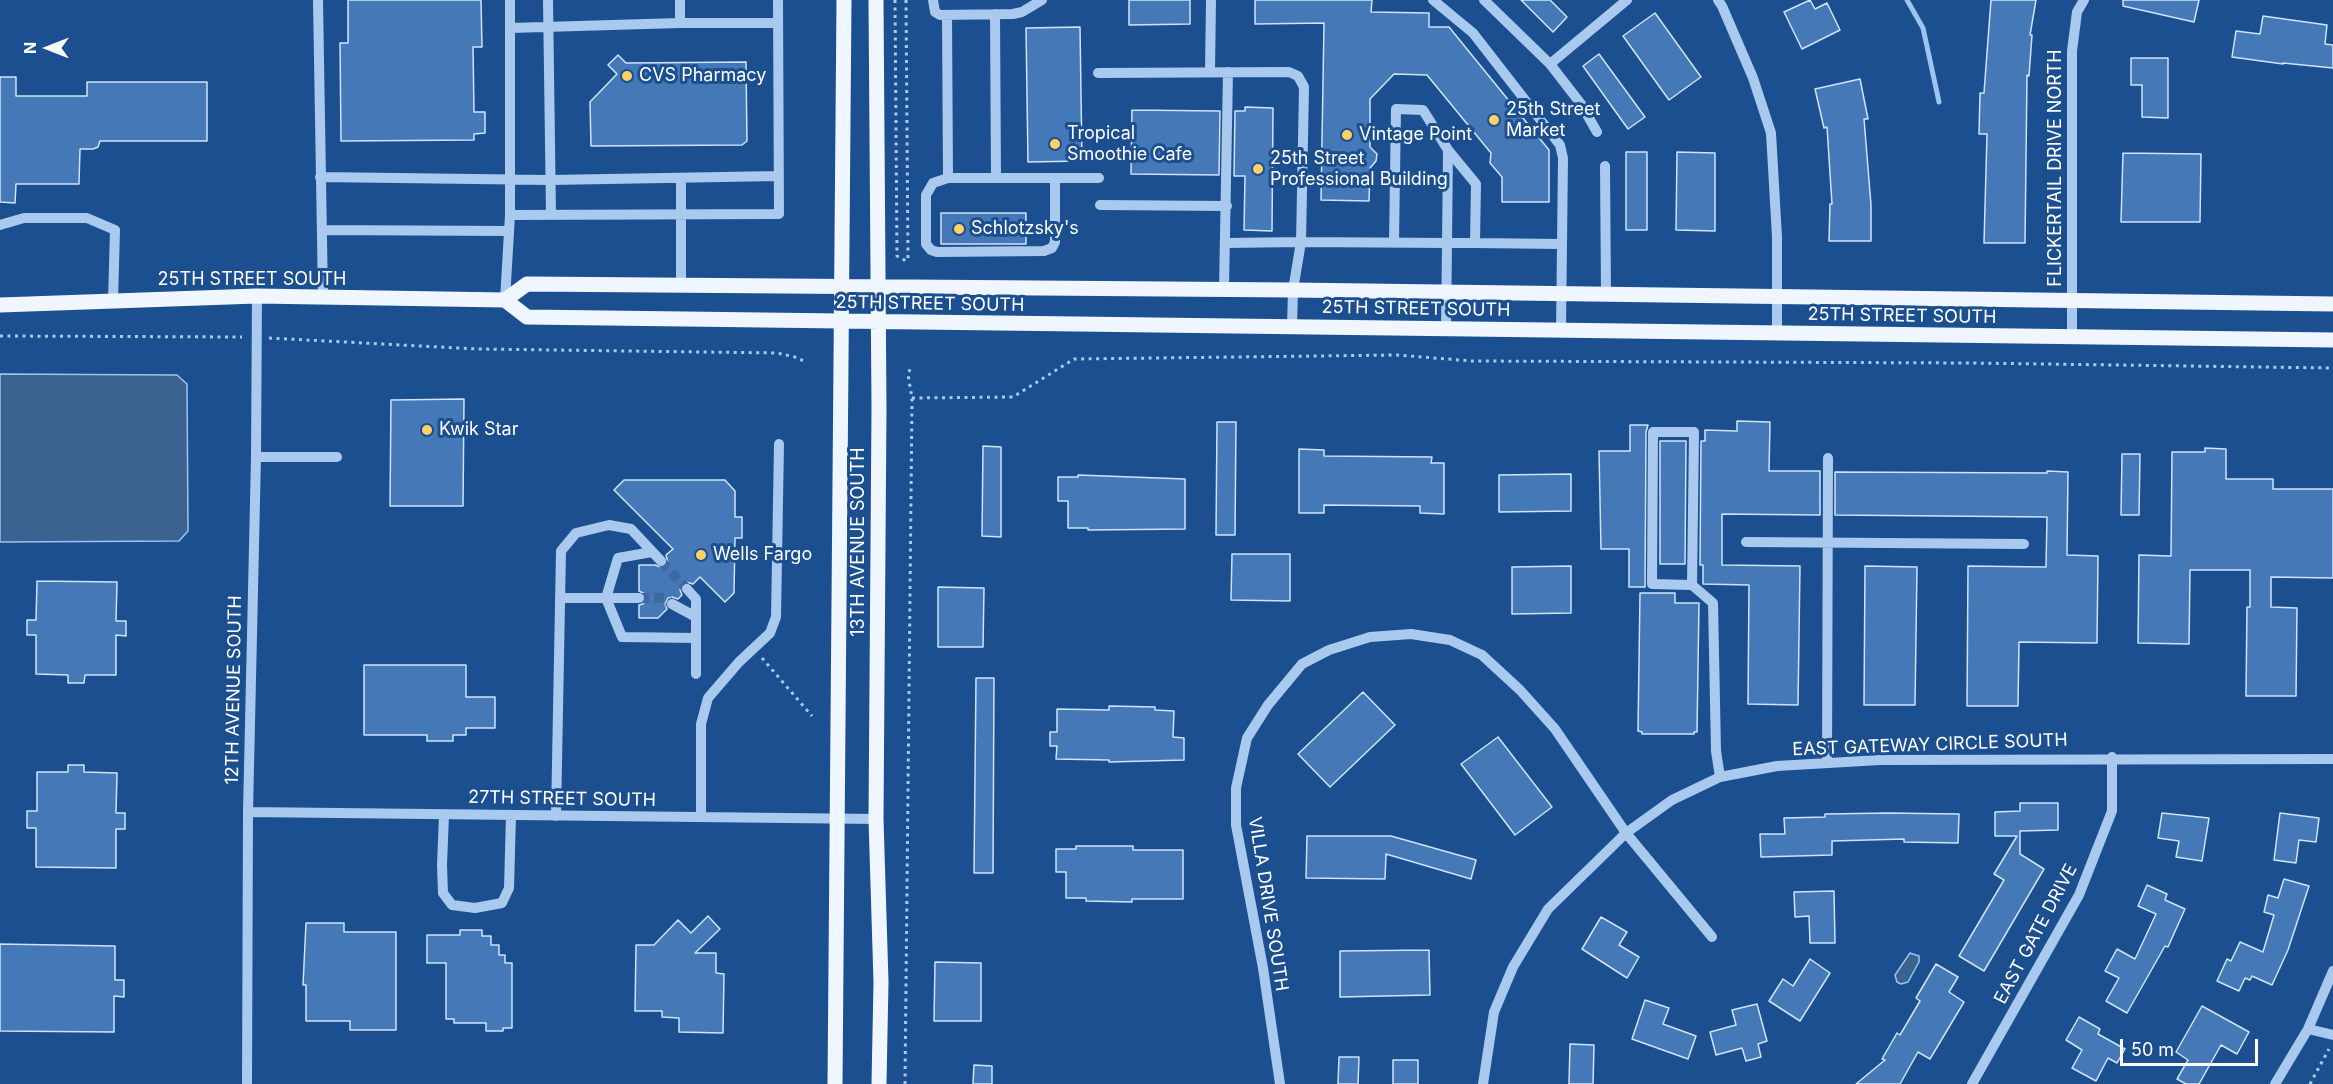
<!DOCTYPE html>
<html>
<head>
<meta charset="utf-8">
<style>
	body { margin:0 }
	#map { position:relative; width:2333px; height:1084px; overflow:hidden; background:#1b4f8f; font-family:Inter,sans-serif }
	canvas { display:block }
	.north { position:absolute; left:18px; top:18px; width:60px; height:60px; -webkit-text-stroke:4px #1b4f8f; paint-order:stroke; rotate:270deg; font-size:16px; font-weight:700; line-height:24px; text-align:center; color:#fff }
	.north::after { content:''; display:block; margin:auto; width:21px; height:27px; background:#fff; clip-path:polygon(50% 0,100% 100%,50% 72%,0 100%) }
	.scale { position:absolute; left:2120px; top:1039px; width:138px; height:27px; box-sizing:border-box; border:3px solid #fff; border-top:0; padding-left:8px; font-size:18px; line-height:21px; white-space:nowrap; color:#fff; -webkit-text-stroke:4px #1b4f8f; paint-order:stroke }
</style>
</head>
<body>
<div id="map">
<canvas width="2333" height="1084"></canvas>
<div class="north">N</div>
<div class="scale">50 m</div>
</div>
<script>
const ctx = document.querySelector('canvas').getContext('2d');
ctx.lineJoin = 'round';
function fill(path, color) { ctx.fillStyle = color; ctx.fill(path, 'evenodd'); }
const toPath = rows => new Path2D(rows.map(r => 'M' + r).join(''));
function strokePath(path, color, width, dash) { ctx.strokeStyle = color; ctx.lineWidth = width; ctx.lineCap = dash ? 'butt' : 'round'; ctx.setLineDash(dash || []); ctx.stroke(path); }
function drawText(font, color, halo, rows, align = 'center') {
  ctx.font = font + ' Inter,sans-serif'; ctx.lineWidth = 6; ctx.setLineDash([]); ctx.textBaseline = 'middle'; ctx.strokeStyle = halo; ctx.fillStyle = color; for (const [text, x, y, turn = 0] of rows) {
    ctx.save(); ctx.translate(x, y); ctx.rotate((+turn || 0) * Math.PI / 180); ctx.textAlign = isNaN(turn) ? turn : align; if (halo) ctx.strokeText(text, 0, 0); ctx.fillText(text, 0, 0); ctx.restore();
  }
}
const water = toPath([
	[0,374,177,375,187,384,188,531,179,541,0,542,0,374],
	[1910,953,1919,956,1919,962,1908,982,1901,984,1897,982,1895,975,1910,953]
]);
fill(water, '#3c6290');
strokePath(water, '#9cc4f0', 1.5);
strokePath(toPath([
	[1907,0,1923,28,1939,102]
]), '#9cc4f0', 5);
const building = toPath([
	[348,0,481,0,482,47,473,47,474,112,485,112,485,133,474,134,474,140,341,141,340,43,348,43,348,0],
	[1129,0,1190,0,1190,24,1129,25,1129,0],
	[1255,0,1372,0,1371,12,1429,13,1429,27,1449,27,1549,150,1549,202,1502,202,1502,177,1490,163,1491,153,1427,75,1394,74,1370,99,1370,147,1377,154,1376,161,1370,168,1369,201,1321,200,1324,23,1255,24,1255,0],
	[1521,0,1550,0,1567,17,1553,32,1521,0],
	[1810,0,1815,9,1827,3,1840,30,1802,49,1784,12,1810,0],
	[1991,0,2036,0,2030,35,2032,35,2029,76,2027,75,2025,243,1984,243,1987,134,1979,134,1980,93,1984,93,1991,0],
	[2123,0,2199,0,2194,22,2123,6,2123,0],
	[1655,13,1701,77,1669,100,1623,36,1655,13],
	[2263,16,2327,25,2325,44,2333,45,2333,68,2283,63,2283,64,2232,57,2236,31,2260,34,2263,16],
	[1080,27,1082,161,1028,162,1026,28,1080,27],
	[1599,54,1645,117,1628,129,1583,66,1599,54],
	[618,55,626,63,746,62,747,141,742,145,591,146,590,102,617,74,608,65,618,55],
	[2131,58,2168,58,2168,118,2142,117,2142,85,2131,85,2131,58],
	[0,77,16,77,16,96,87,96,87,82,207,82,207,141,100,141,98,147,93,149,80,149,79,184,16,184,15,203,0,202,0,77],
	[1860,79,1868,119,1864,119,1871,205,1871,241,1829,241,1830,204,1832,204,1827,127,1824,128,1815,89,1860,79],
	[1245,107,1273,108,1272,231,1244,230,1245,176,1234,176,1235,111,1245,111,1245,107],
	[1132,110,1220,111,1219,175,1131,174,1132,110],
	[1626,152,1647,152,1647,230,1626,230,1626,152],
	[1677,152,1715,153,1715,231,1676,230,1677,152],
	[2123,153,2201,154,2200,222,2121,222,2123,153],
	[941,213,1026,213,1026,244,941,244,941,213],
	[464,399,463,506,390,506,391,400,464,399],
	[1737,421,1770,422,1769,471,1820,471,1820,515,1722,514,1722,565,1800,566,1798,705,1748,704,1749,585,1703,584,1703,565,1700,565,1701,441,1705,441,1705,430,1737,431,1737,421],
	[1217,422,1236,422,1235,535,1216,535,1217,422],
	[1630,425,1648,425,1646,432,1645,587,1629,587,1629,549,1601,549,1599,451,1630,451,1630,425],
	[1660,441,1686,441,1685,564,1660,564,1660,441],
	[983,446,1001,447,1001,537,982,536,983,446],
	[2205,448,2226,449,2226,479,2273,479,2273,489,2333,489,2333,578,2271,577,2271,607,2297,608,2296,696,2246,696,2247,607,2250,607,2250,570,2190,570,2189,644,2138,643,2139,555,2171,556,2172,452,2205,452,2205,448],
	[1299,449,1324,450,1324,456,1432,457,1431,463,1444,463,1444,514,1420,513,1420,506,1324,505,1324,513,1299,513,1299,449],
	[2122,454,2140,454,2139,515,2121,515,2122,454],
	[2047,471,2068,472,2067,555,2098,556,2097,643,2019,642,2018,706,1967,706,1968,566,2046,567,2047,517,1835,515,1835,472,2047,473,2047,471],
	[1571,474,1571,511,1499,512,1499,475,1571,474],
	[1078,475,1185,479,1185,529,1088,530,1088,528,1068,528,1068,501,1058,501,1058,477,1078,477,1078,475],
	[624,480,725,480,735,491,735,517,742,517,742,538,735,538,734,593,725,602,700,577,693,584,686,582,682,584,680,590,682,595,678,599,672,597,668,598,665,604,667,609,658,618,639,618,639,605,643,604,646,599,645,594,639,591,639,565,655,565,663,568,668,563,666,555,673,549,614,490,624,480],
	[1232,554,1290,554,1290,601,1231,600,1232,554],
	[1571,566,1571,613,1512,614,1512,567,1571,566],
	[1865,566,1917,567,1915,705,1864,705,1865,566],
	[37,581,117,582,116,621,126,621,126,636,116,635,116,675,85,675,84,683,68,683,68,675,36,674,36,635,27,635,27,620,36,620,37,581],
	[938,587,984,588,983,647,938,647,938,587],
	[1640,593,1675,593,1675,603,1699,603,1697,732,1694,732,1694,734,1642,734,1642,732,1638,731,1640,593],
	[364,665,466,665,466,697,495,697,495,728,466,728,466,735,453,735,453,741,427,741,427,735,364,735,364,665],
	[976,678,994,678,993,873,974,873,976,678],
	[1363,692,1395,725,1330,787,1298,754,1363,692],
	[1109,706,1155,707,1155,710,1174,711,1173,737,1184,738,1184,760,1109,762,1109,760,1056,759,1057,746,1050,746,1050,732,1057,732,1057,709,1109,710,1109,706],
	[1498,737,1552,807,1515,835,1461,764,1498,737],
	[68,765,84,765,84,772,117,773,116,813,125,813,125,829,116,829,116,868,36,867,36,828,27,828,27,811,37,811,37,772,68,772,68,765],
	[2020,803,2058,803,2058,830,2020,831,2020,854,2044,869,1984,971,1959,956,2004,880,1994,874,2017,836,1995,836,1995,812,2020,811,2020,803],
	[1888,813,1959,814,1958,843,1904,842,1904,839,1832,841,1832,855,1761,857,1760,834,1785,834,1784,818,1825,817,1825,814,1888,813],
	[2162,813,2209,818,2202,861,2176,857,2179,841,2158,838,2162,813],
	[2280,813,2319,818,2316,842,2299,840,2296,863,2274,860,2280,813],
	[1307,836,1391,836,1476,860,1471,879,1386,854,1385,879,1306,878,1307,836],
	[1076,846,1133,846,1133,850,1183,850,1183,899,1132,899,1132,902,1086,901,1086,898,1066,898,1066,872,1056,872,1056,849,1076,849,1076,846],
	[2284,879,2309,886,2288,950,2272,985,2252,976,2250,980,2245,978,2239,991,2217,981,2227,959,2231,961,2240,942,2263,952,2274,915,2264,912,2268,895,2278,898,2284,879],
	[2147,885,2167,894,2165,900,2185,909,2168,947,2165,946,2127,1013,2106,1001,2119,978,2105,971,2117,949,2135,959,2156,914,2138,906,2147,885],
	[1834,891,1835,943,1810,943,1809,916,1795,917,1794,892,1834,891],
	[708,916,720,929,695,953,716,953,716,973,724,974,723,1033,679,1032,679,1018,662,1017,662,1011,635,1011,636,945,654,945,678,920,691,933,708,916],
	[1601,917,1627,932,1619,945,1639,957,1627,978,1582,949,1601,917],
	[306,923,344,923,344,932,396,932,396,1030,350,1030,350,1021,306,1021,306,985,303,985,306,923],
	[460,930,482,930,482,936,491,936,491,945,499,945,499,955,505,955,505,963,512,963,512,1028,503,1028,503,1031,486,1031,486,1023,454,1023,454,1019,446,1019,446,963,427,963,427,935,460,935,460,930],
	[0,944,115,946,115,980,124,980,124,997,114,996,114,1032,0,1031,0,944],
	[1429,950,1430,995,1340,997,1340,951,1429,950],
	[1810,959,1830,973,1800,1021,1769,1001,1783,979,1793,986,1810,959],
	[935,962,981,963,981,1021,934,1021,935,962],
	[1936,964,1958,977,1949,992,1964,1002,1930,1059,1918,1052,1900,1084,1856,1084,1885,1060,1882,1059,1897,1033,1900,1035,1920,1001,1916,998,1936,964],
	[1645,1000,1669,1008,1663,1024,1696,1036,1688,1059,1632,1039,1645,1000],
	[1757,1004,1767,1041,1758,1044,1761,1057,1746,1061,1742,1048,1716,1055,1710,1032,1736,1025,1732,1010,1757,1004],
	[2202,1006,2249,1032,2237,1054,2221,1045,2199,1084,2186,1084,2177,1079,2188,1060,2176,1052,2202,1006],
	[2079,1017,2100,1029,2098,1034,2125,1049,2117,1063,2108,1058,2096,1081,2072,1068,2082,1050,2066,1040,2079,1017],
	[1570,1044,1594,1045,1593,1084,1569,1084,1570,1044],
	[1339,1057,1359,1057,1358,1084,1338,1084,1339,1057],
	[1393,1060,1418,1060,1418,1084,1393,1084,1393,1060],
	[974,1065,992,1066,992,1084,973,1084,974,1065]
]);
fill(building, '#4478b7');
strokePath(building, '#cfe3fa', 1.5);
strokePath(toPath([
	[661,561,687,589],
	[639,598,664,598,672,604]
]), '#3d69a0', 10, [10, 5]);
strokePath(toPath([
	[895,0,897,256,908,262],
	[906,0,908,262],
	[0,336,242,337],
	[269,338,477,349,777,353,795,357,806,362],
	[912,398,1013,397,1074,359,1397,355,1472,361,1971,363,2333,368],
	[762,658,812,716],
	[905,1084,912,398,908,375,911,366],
	[2310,1084,2329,1049]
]), '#a9c9ee', 3, [3, 4.5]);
strokePath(toPath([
	[318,0,323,297],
	[548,0,551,215],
	[680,0,680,23,778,23],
	[933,0,935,12,940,15,1013,14,1022,12,1042,0],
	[1433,0,1473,33,1560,145,1563,158,1561,331],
	[1484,0,1550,64,1627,0],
	[1718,0,1722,6,1753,78,1771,133,1777,237,1777,334],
	[995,14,996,178],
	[947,15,948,178,1099,178],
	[510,28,680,23],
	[1550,64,1581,104,1597,132],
	[1210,72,1211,0],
	[1098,73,1289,72,1298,76,1304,87,1301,242,1226,243],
	[1605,166,1606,294],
	[320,177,550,180,779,176],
	[681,178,681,285],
	[948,178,933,183,926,195,926,244,931,250,937,252,1044,251,1052,248,1055,242,1055,178],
	[1100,205,1227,206],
	[510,215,779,214,778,0],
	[0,225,24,218,87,218,115,230,113,301],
	[322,230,508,231],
	[1394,242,1396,109,1423,110,1448,150,1447,243,1475,243,1476,184,1448,150],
	[1475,243,1561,244],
	[1224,289,1228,72],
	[505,300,510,215,510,0],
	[1292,327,1293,290,1301,242,1447,243,1446,330],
	[2072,337,2072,51,2077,12,2084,0],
	[256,457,337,457],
	[1746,542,2024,544],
	[1692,585,1652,584,1653,432,1694,432,1692,585,1713,603,1716,751,1720,777],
	[687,589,696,599,696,674],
	[560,598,606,598,622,637,696,638],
	[639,598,606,598,618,558,652,552],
	[672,604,696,617],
	[1827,763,1828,458],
	[248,812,876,819],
	[444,815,442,865,443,893,452,905,475,908,502,903,509,888,511,815],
	[556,816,561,551,576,533,609,525,631,529,661,561],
	[701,817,701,724,708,698,739,662,770,633,776,617,779,444],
	[2308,1029,2333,1035],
	[247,1084,248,812,256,457,257,296],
	[1280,1084,1263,968,1236,825,1236,788,1247,738,1268,705,1302,664,1329,650,1370,637,1411,634,1450,640,1482,655,1520,690,1555,729,1626,833,1712,937],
	[1483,1084,1494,1012,1513,967,1548,909,1626,833,1672,800,1720,777,1777,766,1880,760,2333,759],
	[1972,1084,2079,895,2112,811,2112,757],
	[2275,1084,2308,1029,2333,971]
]), '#a9c9ee', 10);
strokePath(toPath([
	[876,0,879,408,876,819,881,982,879,1084],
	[505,300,527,317,2333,340],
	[0,305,257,296,505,300,527,284,1293,290,2333,304],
	[835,1084,844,0]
]), '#f0f6ff', 15);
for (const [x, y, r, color] of [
	[627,76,6,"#ffd166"],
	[1494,120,6,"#ffd166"],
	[1347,135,6,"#ffd166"],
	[1055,144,6,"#ffd166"],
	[1258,169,6,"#ffd166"],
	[959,229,6,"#ffd166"],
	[427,430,6,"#ffd166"],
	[701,555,6,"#ffd166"]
]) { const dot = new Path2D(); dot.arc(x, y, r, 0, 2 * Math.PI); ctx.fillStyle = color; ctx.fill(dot); strokePath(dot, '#1b4f8f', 2); }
drawText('18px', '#fff', '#1b4f8f', [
	["CVS Pharmacy",639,76],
	["25th Street",1506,110],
	["Market",1506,131],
	["Tropical",1067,134],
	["Smoothie Cafe",1067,155],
	["Vintage Point",1359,135],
	["25th Street",1270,159],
	["Professional Building",1270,180],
	["Schlotzsky's",971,229],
	["Kwik Star",439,430],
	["Wells Fargo",713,555]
], 'left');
drawText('18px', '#fff', '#1b4f8f', [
	["FLICKERTAIL DRIVE NORTH",2056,168,-90],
	["25TH STREET SOUTH",252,280],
	["25TH STREET SOUTH",930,304,1],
	["25TH STREET SOUTH",1416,309,1],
	["25TH STREET SOUTH",1902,316,1],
	["13TH AVENUE SOUTH",859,542,-90],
	["12TH AVENUE SOUTH",234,690,-89],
	["EAST GATEWAY CIRCLE SOUTH",1930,745,-2],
	["27TH STREET SOUTH",562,799,1],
	["VILLA DRIVE SOUTH",1268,904,81],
	["EAST GATE DRIVE",2036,934,-62]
]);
</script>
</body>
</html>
